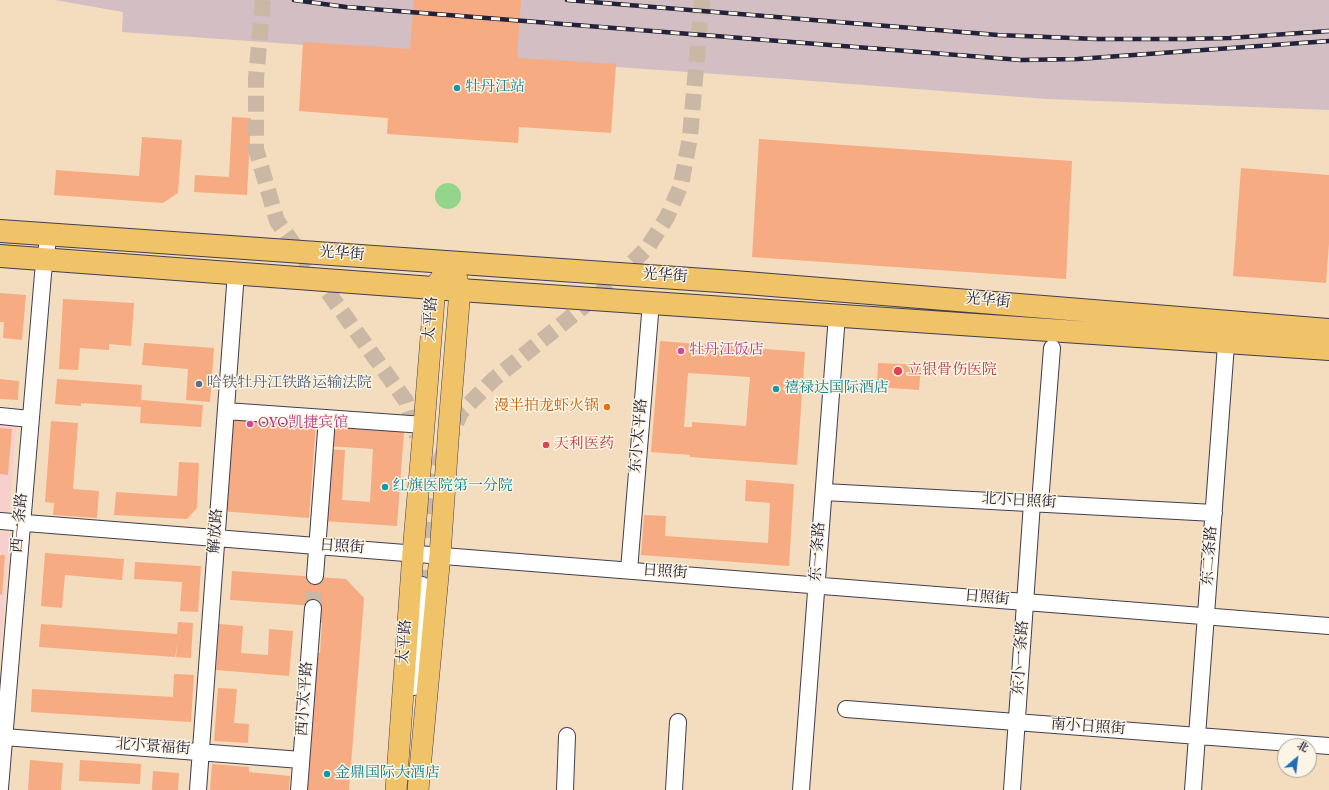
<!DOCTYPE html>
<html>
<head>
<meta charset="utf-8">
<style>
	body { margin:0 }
	#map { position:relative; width:1329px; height:790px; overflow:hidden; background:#f4dcbe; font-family:Vollkorn,"Noto Serif SC",serif }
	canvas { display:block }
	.north { position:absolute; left:1277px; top:738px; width:40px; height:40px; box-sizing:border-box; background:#fcf5e5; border:1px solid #a5a1a1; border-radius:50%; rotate:28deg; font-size:11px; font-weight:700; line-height:16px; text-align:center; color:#22223b }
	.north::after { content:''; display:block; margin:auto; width:14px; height:18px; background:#1f6fb2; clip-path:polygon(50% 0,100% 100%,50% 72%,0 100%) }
</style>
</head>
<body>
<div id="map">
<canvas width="1329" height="790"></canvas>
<div class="north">北</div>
</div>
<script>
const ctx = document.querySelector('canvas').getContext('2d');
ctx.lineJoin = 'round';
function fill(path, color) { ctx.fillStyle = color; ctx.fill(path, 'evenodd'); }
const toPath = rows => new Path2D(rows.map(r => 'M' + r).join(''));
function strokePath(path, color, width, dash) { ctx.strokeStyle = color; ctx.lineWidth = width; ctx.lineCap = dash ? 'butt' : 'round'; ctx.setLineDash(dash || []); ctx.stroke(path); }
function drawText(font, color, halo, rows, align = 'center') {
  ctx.font = font + ' Vollkorn,"Noto Serif SC",serif'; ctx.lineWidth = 3; ctx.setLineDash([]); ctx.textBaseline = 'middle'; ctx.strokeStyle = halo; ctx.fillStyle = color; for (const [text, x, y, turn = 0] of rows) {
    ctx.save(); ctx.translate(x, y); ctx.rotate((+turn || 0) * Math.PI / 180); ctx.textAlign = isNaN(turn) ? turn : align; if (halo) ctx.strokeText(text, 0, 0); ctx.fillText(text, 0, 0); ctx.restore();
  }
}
fill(toPath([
	[0,420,17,421,9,517,0,516],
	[0,532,10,533,0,657]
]), '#f7d0cd');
fill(toPath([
	[55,0,1329,0,1329,110,1047,99,786,79,122,32,123,12]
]), '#d2bec3');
fill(toPath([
	'435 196a13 13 0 1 1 26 0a13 13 0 1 1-26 0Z'
]), '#93d58c');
fill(toPath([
	[414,0,521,0,517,58,616,64,611,133,519,127,518,143,387,134,388,118,299,111,303,42,410,49],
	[232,117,251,118,247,195,194,192,195,175,229,177],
	[142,137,182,140,178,193,163,203,54,195,56,170,139,176],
	[759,139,1072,161,1066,279,752,257],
	[1241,168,1329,175,1329,243,1326,283,1233,276],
	[0,293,26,295,22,340,3,338,4,322,0,322],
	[63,299,134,303,131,346,109,344,109,350,80,348,78,370,59,369],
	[660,341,805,352,797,465,690,457,690,455,651,452],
	[688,373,750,377,746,426,692,422,692,427,684,427],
	[144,343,214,348,210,402,186,400,188,369,142,365],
	[878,363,921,365,919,390,877,387],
	[0,379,19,381,18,400,0,399],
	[57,379,142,385,141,400,203,405,201,427,140,423,141,407,81,403,81,406,55,404],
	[227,416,316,423,309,518,221,511],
	[51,421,78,423,73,489,99,491,97,518,53,515,54,503,45,502],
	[329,426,404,431,397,526,323,521,327,449,345,450,342,500,370,502,373,449,327,446],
	[0,428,12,429,8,475,0,474],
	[179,462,199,463,197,508,187,519,114,515,116,492,177,496],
	[746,480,794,484,789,566,641,555,644,515,666,516,665,536,768,543,770,503,745,501],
	[45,553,124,559,122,580,65,575,62,608,41,606],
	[0,555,5,555,2,595,0,594],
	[135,562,201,566,198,612,180,611,182,582,134,579],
	[232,571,346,579,364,598,349,790,303,790,313,652,320,653,322,623,315,623,316,606,230,600],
	[178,622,193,623,191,658,176,657,177,645,175,657,39,647,41,624,177,634],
	[219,624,243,626,241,653,268,655,269,629,293,631,289,676,216,670],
	[174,674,194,675,191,722,31,712,32,689,173,697],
	[218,688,237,689,234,723,249,724,248,743,214,741],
	[30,760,63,763,61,790,28,790],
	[80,760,141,764,140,784,79,781],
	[212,764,249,767,249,772,290,776,289,790,210,790],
	[153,771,179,773,178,790,152,790]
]), '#f7ab82');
strokePath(toPath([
	[263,0,256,79,256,149,277,221,406,401,417,436],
	[427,586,434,475,461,412,494,379,609,286,648,247,667,217,681,185,690,137,702,0],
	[313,608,315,576]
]), '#cab7a4', 16, [16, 8]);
const minor = toPath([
	[226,411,424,425],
	[0,416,30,419],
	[824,492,1214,513],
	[1040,503,1052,348],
	[0,521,1329,626],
	[629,570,651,302],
	[315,576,327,418],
	[414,687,422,585],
	[846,709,1329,746],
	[4,737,301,760],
	[0,788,43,274,49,233],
	[198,790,236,272],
	[299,790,313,608],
	[565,790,567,736],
	[674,790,678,722],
	[801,790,837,315],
	[1012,790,1032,503],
	[1193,790,1227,331]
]);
const major = toPath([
	[396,790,413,553,424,425,435,287,451,263],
	[418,790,440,555,449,426,460,290,455,273]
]);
const highway = toPath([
	[0,231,734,282,1329,330],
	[0,256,460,290,1329,349]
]);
strokePath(minor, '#423e4f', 18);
strokePath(major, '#423e4f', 22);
strokePath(highway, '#423e4f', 24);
strokePath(minor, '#fff', 16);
strokePath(major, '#f1c369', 21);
strokePath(highway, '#f1c369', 22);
const rail = toPath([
	[294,0,346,7,1021,60,1078,59,1329,41],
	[567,0,998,35,1096,39,1185,39,1230,38,1329,31]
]);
strokePath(rail, '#22223b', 4.5);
strokePath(rail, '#fcf5e5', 3, [9]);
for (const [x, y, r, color] of [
	[457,88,4,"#0f9aa8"],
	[681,351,4,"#d1479c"],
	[898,371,5,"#e0444e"],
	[199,384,4,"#5c6f8a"],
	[776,389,4,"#0f9aa8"],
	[607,407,4,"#e8710a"],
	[250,424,4,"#d1479c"],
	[546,445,4,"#e0444e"],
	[385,487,4,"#0f9aa8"],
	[327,774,4,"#0f9aa8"]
]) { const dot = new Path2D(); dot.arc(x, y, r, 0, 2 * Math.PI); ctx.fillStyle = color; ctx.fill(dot); strokePath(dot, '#fcf5e5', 1.5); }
drawText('15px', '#0d838f', '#fcf5e5', [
	["牡丹江站",465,88],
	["禧禄达国际酒店",784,389],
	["红旗医院第一分院",393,487],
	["金鼎国际大酒店",335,774]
], 'left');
drawText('15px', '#22223b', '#fcf5e5', [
	["光华街",342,255,4],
	["光华街",665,277,4],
	["光华街",988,302,5],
	["太平路",432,319,-86],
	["东小太平路",640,436,-85],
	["北小日照街",1019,502,3],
	["西一条路",21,523,-85],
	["解放路",217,531,-86],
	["日照街",342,548,4],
	["东一条路",819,552,-86],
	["东二条路",1211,556,-86],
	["日照街",665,573,4],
	["日照街",987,599,5],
	["太平路",406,642,-86],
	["东小一条路",1022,658,-86],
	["西小太平路",306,699,-86],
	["南小日照街",1088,728,4],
	["北小景福街",153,748,4]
]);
drawText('15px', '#b23c85', '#fcf5e5', [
	["牡丹江饭店",689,351],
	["OYO凯捷宾馆",258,424]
], 'left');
drawText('15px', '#be3a42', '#fcf5e5', [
	["立银骨伤医院",907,371],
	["天利医药",554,445]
], 'left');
drawText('15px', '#4e5e75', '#fcf5e5', [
	["哈铁牡丹江铁路运输法院",207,384]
], 'left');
drawText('15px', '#c56008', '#fcf5e5', [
	["漫半拍龙虾火锅",599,407]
], 'right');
</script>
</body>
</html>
